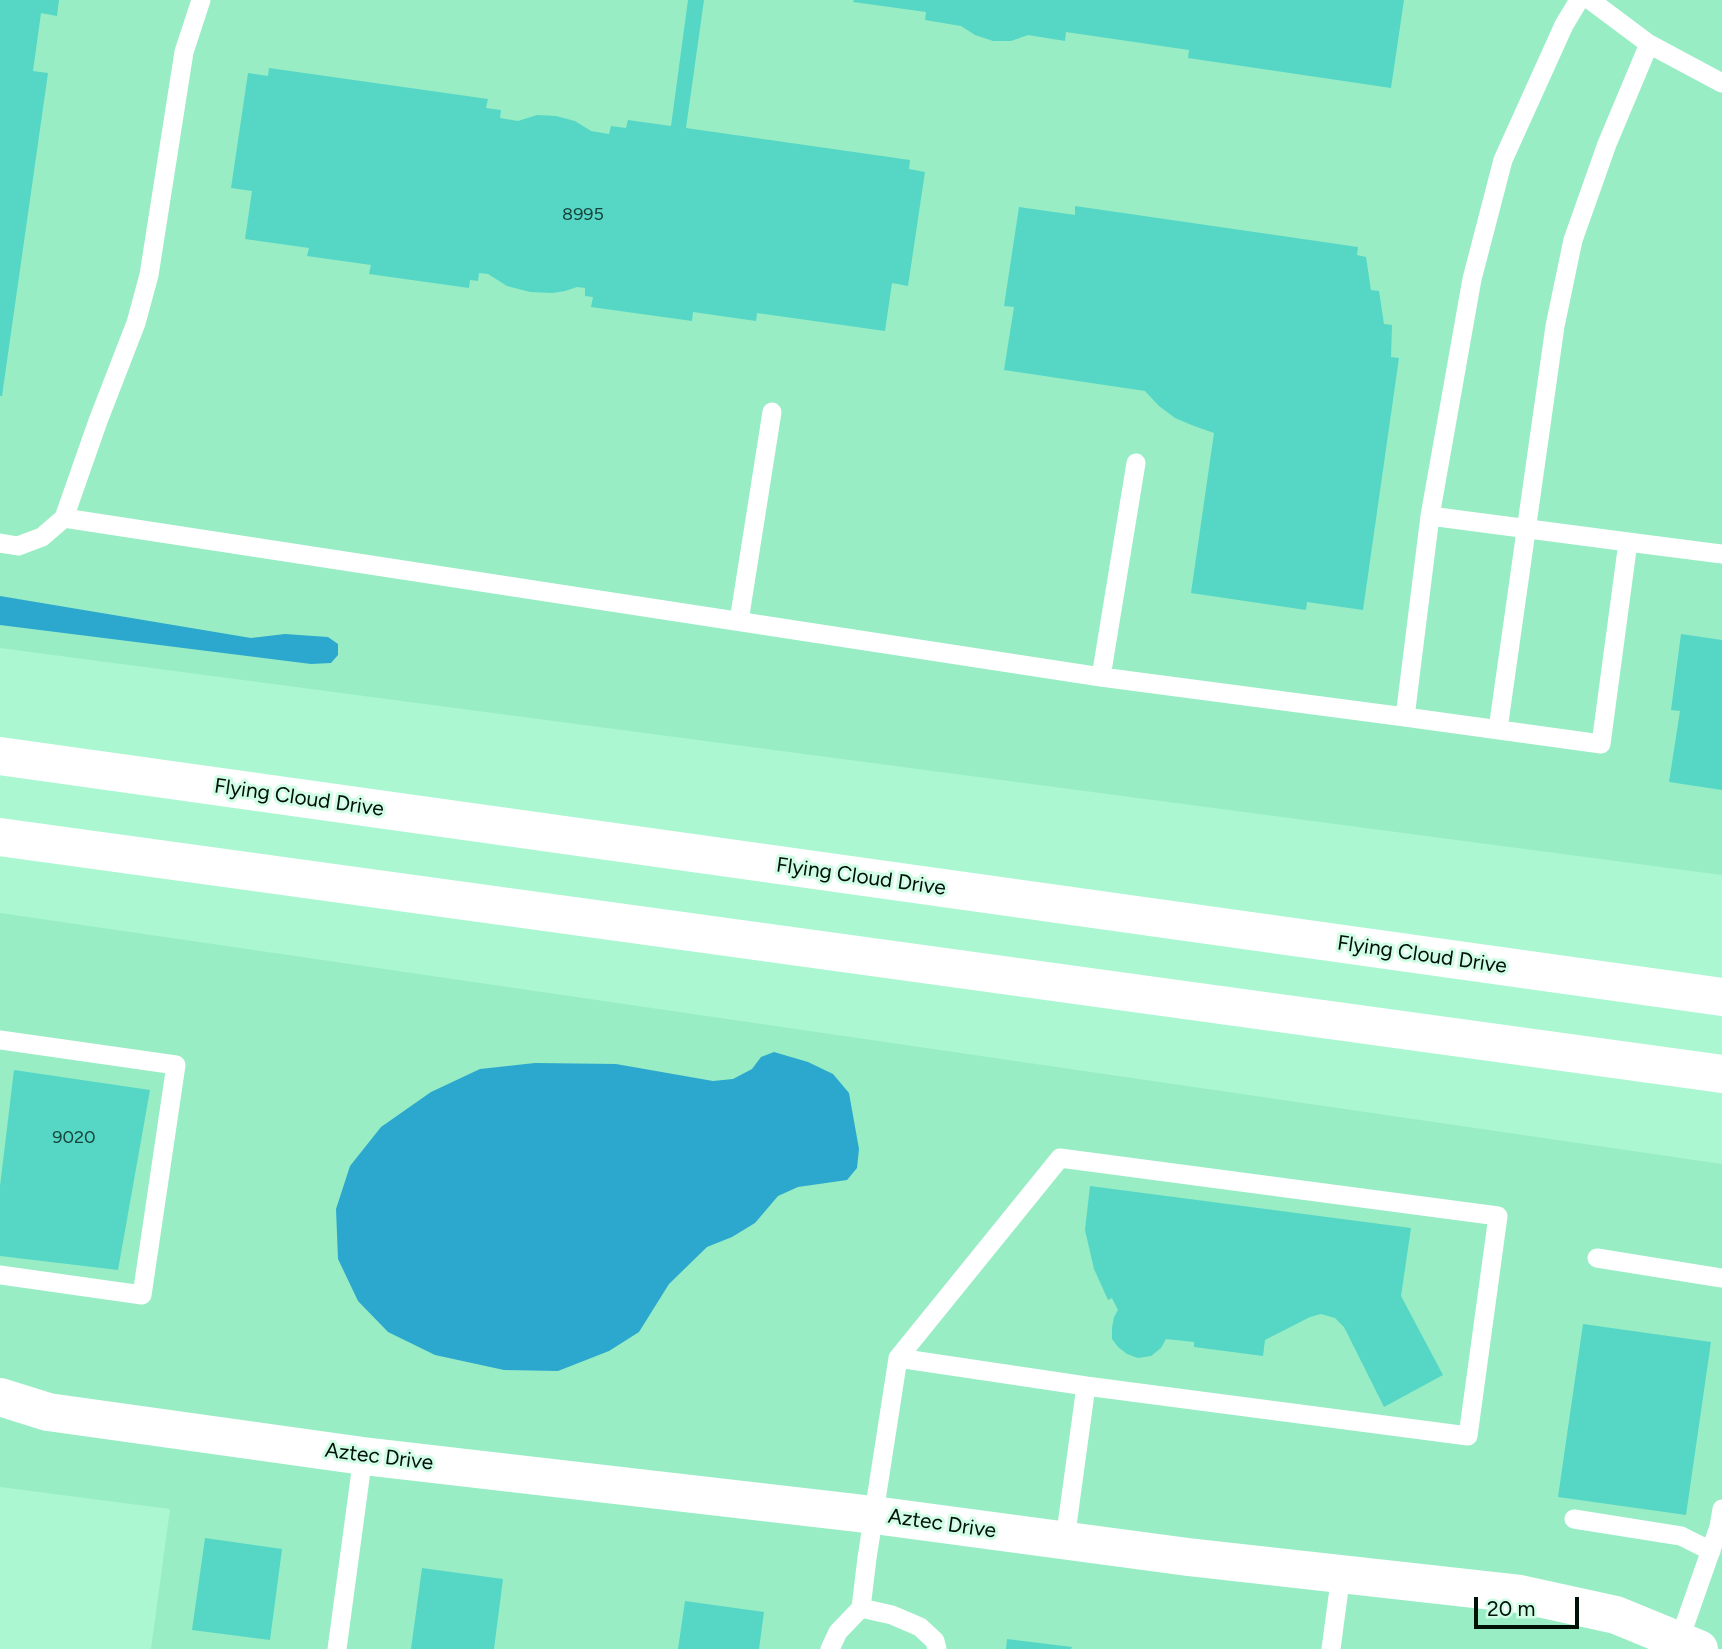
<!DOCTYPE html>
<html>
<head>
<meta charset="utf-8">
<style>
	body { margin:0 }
	#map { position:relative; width:1722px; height:1649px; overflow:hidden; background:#abf7d2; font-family:Figtree,sans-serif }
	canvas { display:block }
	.scale { position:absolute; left:1474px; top:1597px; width:105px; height:32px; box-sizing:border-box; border:4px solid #001108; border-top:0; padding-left:9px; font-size:21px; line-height:24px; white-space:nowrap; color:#001108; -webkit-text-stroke:5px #d1fde6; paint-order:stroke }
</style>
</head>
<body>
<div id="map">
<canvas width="1722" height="1649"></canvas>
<div class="scale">20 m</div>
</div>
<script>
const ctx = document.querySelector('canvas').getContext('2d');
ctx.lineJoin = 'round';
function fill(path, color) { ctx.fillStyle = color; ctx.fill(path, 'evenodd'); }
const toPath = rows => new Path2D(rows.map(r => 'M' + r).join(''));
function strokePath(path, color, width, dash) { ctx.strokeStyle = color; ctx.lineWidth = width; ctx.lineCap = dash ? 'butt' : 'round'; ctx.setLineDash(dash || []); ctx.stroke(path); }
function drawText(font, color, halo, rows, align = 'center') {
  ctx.font = font + ' Figtree,sans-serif'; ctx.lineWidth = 6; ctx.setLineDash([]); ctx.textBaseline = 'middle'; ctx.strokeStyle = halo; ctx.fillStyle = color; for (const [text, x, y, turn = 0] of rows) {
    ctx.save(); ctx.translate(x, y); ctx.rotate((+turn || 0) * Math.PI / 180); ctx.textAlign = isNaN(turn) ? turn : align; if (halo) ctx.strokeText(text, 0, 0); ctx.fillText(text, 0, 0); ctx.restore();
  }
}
fill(toPath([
	[0,0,1722,0,1722,875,0,648],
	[0,913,1722,1164,1722,1649,151,1649,170,1509,0,1487]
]), '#98edc5');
fill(toPath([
	[0,596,251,638,285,634,328,637,338,644,338,655,331,663,311,664,0,625],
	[774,1052,808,1062,833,1074,849,1093,859,1149,857,1168,847,1180,798,1187,778,1196,755,1223,732,1237,707,1247,669,1284,639,1332,609,1351,558,1371,504,1370,435,1355,388,1332,358,1301,338,1259,336,1209,350,1166,381,1127,431,1092,480,1069,535,1063,616,1064,713,1081,733,1079,752,1069,761,1057]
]), '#2ca8ce');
fill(toPath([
	[0,0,59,0,57,16,41,13,33,71,48,73,2,396,0,396],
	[688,0,704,0,686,128,910,160,909,169,925,172,908,286,892,283,885,331,757,313,756,321,693,312,692,321,591,307,593,297,585,296,585,288,577,287,565,291,553,293,530,292,507,286,488,274,479,273,478,281,470,280,469,288,369,274,371,265,307,256,309,248,245,239,252,191,231,188,248,73,268,76,269,68,488,99,486,108,501,110,500,118,518,121,537,115,556,116,575,121,591,131,609,134,611,126,626,128,628,120,671,126],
	[854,0,1404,0,1391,88,1188,58,1189,50,1066,32,1065,41,1028,35,1011,41,993,41,975,35,961,26,925,20,926,12,853,2],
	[1075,206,1358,247,1357,255,1366,257,1371,290,1379,291,1384,324,1392,325,1391,357,1399,358,1363,610,1307,602,1306,610,1191,593,1214,433,1194,426,1175,418,1159,406,1145,391,1004,370,1014,307,1004,306,1019,207,1075,215],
	[1681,634,1722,640,1722,790,1669,782,1680,711,1671,710],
	[14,1070,150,1090,118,1270,0,1256,0,1186],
	[1090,1186,1411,1228,1401,1296,1443,1375,1384,1407,1344,1327,1335,1318,1321,1314,1310,1317,1265,1340,1263,1356,1194,1347,1194,1342,1166,1339,1161,1348,1151,1356,1138,1358,1127,1354,1118,1347,1112,1339,1112,1328,1114,1317,1118,1310,1112,1298,1108,1300,1094,1269,1085,1230],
	[1583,1324,1711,1342,1686,1515,1558,1497],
	[205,1538,282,1549,270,1640,192,1630],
	[422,1568,503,1579,494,1649,411,1649],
	[685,1601,764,1612,759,1649,678,1649],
	[1007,1639,1072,1647,1071,1649,1006,1649]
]), '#56d7c6');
strokePath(toPath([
	[1590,0,1649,44,1722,83],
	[1430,516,1628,542],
	[64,518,98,421,136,323,149,275,184,52,201,0],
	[0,543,18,546,42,537,64,518,1101,677,1405,717,1430,516,1472,279,1503,160,1564,25,1579,0],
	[739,621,772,412],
	[1101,677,1136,463],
	[1405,717,1601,744,1628,542,1722,554],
	[1498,729,1555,326,1573,240,1607,144,1649,44],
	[0,1040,176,1065,142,1295,0,1275],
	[1597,1258,1722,1278],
	[898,1358,1060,1158,1498,1216,1468,1436,1086,1386],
	[1574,1519,1681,1536,1711,1551],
	[861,1608,892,1615,920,1627,935,1641,937,1649],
	[1679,1641,1719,1527,1722,1509],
	[337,1649,363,1456],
	[830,1649,838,1632,861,1608,867,1558,898,1358,1086,1386,1065,1540],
	[1331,1649,1341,1574]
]), '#fff', 19);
strokePath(toPath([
	[0,1397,48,1412,363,1456,874,1515,1188,1557,1520,1594,1616,1615,1699,1649]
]), '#fff', 38);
strokePath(toPath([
	[0,756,1722,997],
	[0,837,1722,1074]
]), '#fff', 38);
drawText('18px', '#164238', null, [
	["8995",583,215],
	["9020",74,1138]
]);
drawText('21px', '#001108', '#d1fde6', [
	["Flying Cloud Drive",299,798,8],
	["Flying Cloud Drive",861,877,8],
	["Flying Cloud Drive",1422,955,8],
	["Aztec Drive",379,1457,7],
	["Aztec Drive",942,1524,8]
]);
</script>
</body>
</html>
